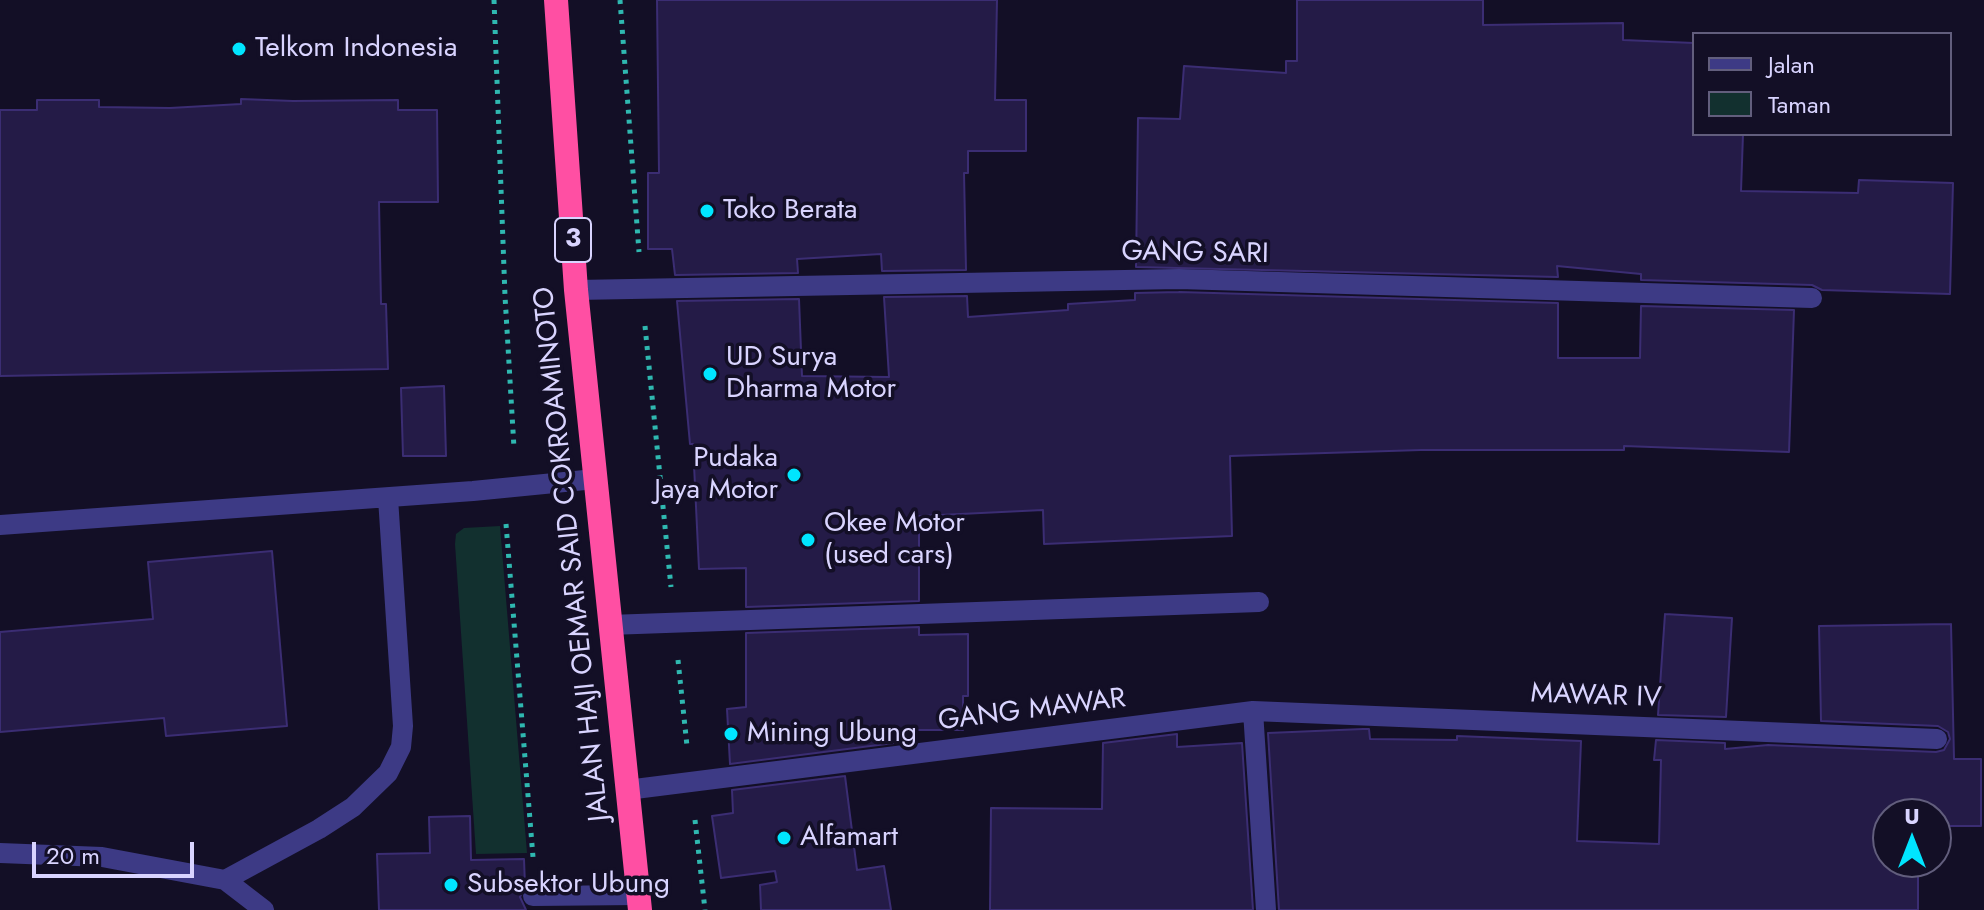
<!DOCTYPE html>
<html>
<head>
<meta charset="utf-8">
<style>
	body { margin:0 }
	#map { position:relative; width:1984px; height:910px; overflow:hidden; background:#130f26; font-family:Jost,sans-serif }
	canvas { display:block }
	.legend { position:absolute; left:1692px; top:32px; width:260px; height:104px; box-sizing:border-box; background:#130f26; border:2px solid #625e7d; margin:0; padding:10px 14px; list-style:none; font-size:24px; color:#d9d4ff }
	.legend li { display:flex; align-items:center; gap:16px; height:40px }
	.legend b { width:40px; border:2px solid #625e7d }
	.north { position:absolute; left:1872px; top:798px; width:80px; height:80px; box-sizing:border-box; background:#130f26; border:2px solid #625e7d; border-radius:50%; rotate:0deg; font-size:22px; font-weight:700; line-height:32px; text-align:center; color:#d9d4ff }
	.north::after { content:''; display:block; margin:auto; width:28px; height:36px; background:#00e5ff; clip-path:polygon(50% 0,100% 100%,50% 72%,0 100%) }
	.scale { position:absolute; left:32px; top:842px; width:162px; height:36px; box-sizing:border-box; border:4px solid #d9d4ff; border-top:0; padding-left:10px; font-size:24px; line-height:28px; white-space:nowrap; color:#d9d4ff; -webkit-text-stroke:6px #130f26; paint-order:stroke }
</style>
</head>
<body>
<div id="map">
<canvas width="1984" height="910"></canvas>
<ul class="legend">
<li><b style="height:10px;background:#3d3a85"></b>Jalan</li>
<li><b style="height:22px;background:#12302f"></b>Taman</li>
</ul>
<div class="north">U</div>
<div class="scale">20 m</div>
</div>
<script>
const ctx = document.querySelector('canvas').getContext('2d');
ctx.lineJoin = 'round';
function fill(path, color) { ctx.fillStyle = color; ctx.fill(path, 'evenodd'); }
const toPath = rows => new Path2D(rows.map(r => 'M' + r).join(''));
function strokePath(path, color, width, dash) { ctx.strokeStyle = color; ctx.lineWidth = width; ctx.lineCap = dash ? 'butt' : 'round'; ctx.setLineDash(dash || []); ctx.stroke(path); }
function drawText(font, color, halo, rows, align = 'center') {
  ctx.font = font + ' Jost,sans-serif'; ctx.lineWidth = 7; ctx.setLineDash([]); ctx.textBaseline = 'middle'; ctx.strokeStyle = halo; ctx.fillStyle = color; for (const [text, x, y, turn = 0] of rows) {
    ctx.save(); ctx.translate(x, y); ctx.rotate((+turn || 0) * Math.PI / 180); ctx.textAlign = isNaN(turn) ? turn : align; if (halo) ctx.strokeText(text, 0, 0); ctx.fillText(text, 0, 0); ctx.restore();
  }
}
fill(toPath([
	[500,526,527,853,476,854,455,544,456,534,464,528]
]), '#12302f');
const building = toPath([
	[657,0,997,0,995,100,1026,100,1026,151,968,151,968,173,964,173,966,270,882,271,881,254,797,259,798,273,675,275,672,249,648,249,648,173,659,173,657,0],
	[1297,0,1483,0,1483,25,1623,23,1623,40,1694,43,1694,134,1743,134,1741,191,1858,193,1859,180,1953,183,1950,294,1822,290,1812,285,1641,280,1641,274,1557,266,1558,277,1136,267,1138,118,1180,119,1184,66,1286,73,1286,61,1297,61,1297,0],
	[241,99,293,101,398,100,398,110,437,110,438,202,379,202,381,304,386,304,388,369,0,376,0,110,37,110,37,100,99,100,99,107,170,108,241,104,241,99],
	[1179,292,1558,303,1558,358,1640,358,1641,306,1794,310,1789,452,1624,446,1624,450,1421,450,1230,456,1232,536,1044,544,1043,510,919,516,919,601,746,607,746,568,699,569,693,444,690,444,677,301,799,299,802,376,889,377,884,297,967,296,968,317,1068,310,1068,304,1135,300,1135,293,1179,292],
	[444,386,446,456,403,456,401,388,444,386],
	[272,551,287,726,166,736,164,718,0,732,0,632,153,619,148,562,272,551],
	[1665,614,1732,618,1726,717,1658,715,1665,614],
	[1951,624,1954,759,1981,759,1981,826,1936,826,1936,814,1888,814,1888,862,1918,862,1918,910,1279,910,1268,733,1363,729,1369,729,1370,739,1457,740,1457,736,1581,741,1577,841,1659,844,1661,760,1654,760,1656,740,1725,743,1725,749,1768,745,1936,752,1944,750,1950,739,1948,732,1938,726,1821,721,1819,626,1951,624],
	[919,627,919,635,968,634,968,696,963,696,963,730,893,730,894,743,730,764,727,709,746,707,746,633,919,627],
	[1177,734,1177,747,1242,743,1253,910,990,910,991,808,1102,809,1103,743,1177,734],
	[845,776,857,870,884,866,891,910,761,910,760,885,777,882,775,871,721,878,712,816,733,813,732,790,845,776],
	[470,816,471,860,524,859,525,886,520,897,526,910,379,910,377,854,430,853,429,817,470,816]
]);
fill(building, '#241b47');
strokePath(building, '#3b2d73', 2);
strokePath(toPath([
	[494,0,505,296,514,448],
	[620,0,639,252],
	[645,326,671,587],
	[506,524,533,857],
	[678,660,687,746],
	[695,820,705,910]
]), '#2fb8b0', 5, [4, 6]);
strokePath(toPath([
	[576,290,1179,279,1812,298],
	[0,525,473,491,595,479],
	[609,625,1259,602],
	[1253,711,1266,910],
	[627,790,1253,711,1937,739],
	[0,853,102,857,225,880,264,910],
	[225,880,319,829,353,807,388,773,401,747,403,726,388,498],
	[533,896,638,895]
]), '#3d3a85', 20);
strokePath(toPath([
	[556,0,576,290,640,910]
]), '#ff4fa3', 24);
for (const [x, y, r, color] of [
	[239,49,8,"#00e5ff"],
	[707,211,8,"#00e5ff"],
	[710,374,8,"#00e5ff"],
	[794,475,8,"#00e5ff"],
	[808,540,8,"#00e5ff"],
	[731,734,8,"#00e5ff"],
	[784,838,8,"#00e5ff"],
	[451,885,8,"#00e5ff"]
]) { const dot = new Path2D(); dot.arc(x, y, r, 0, 2 * Math.PI); ctx.fillStyle = color; ctx.fill(dot); strokePath(dot, '#130f26', 3); }
for (const [x, y, w] of [
	[573,240,36]
]) { const box = new Path2D(); box.roundRect(x - w / 2, y - 22, w, 44, 6); ctx.fillStyle = '#130f26'; ctx.fill(box); strokePath(box, '#d9d4ff', 2); }
drawText('bold 26px', '#d9d4ff', null, [
	["3",573,240]
]);
drawText('28px', '#d9d4ff', '#130f26', [
	["Telkom Indonesia",255,49],
	["Toko Berata",723,211],
	["UD Surya",726,358],
	["Dharma Motor",726,390],
	["Pudaka",778,459,"right"],
	["Jaya Motor",778,491,"right"],
	["Okee Motor",824,524],
	["(used cars)",824,556],
	["Mining Ubung",747,734],
	["Alfamart",800,838],
	["Subsektor Ubung",467,885]
], 'left');
drawText('28px', '#d9d4ff', '#130f26', [
	["GANG SARI",1195,254,1],
	["JALAN HAJI OEMAR SAID COKROAMINOTO",573,554,-96],
	["MAWAR IV",1596,697,2],
	["GANG MAWAR",1032,711,-7]
]);
</script>
</body>
</html>
